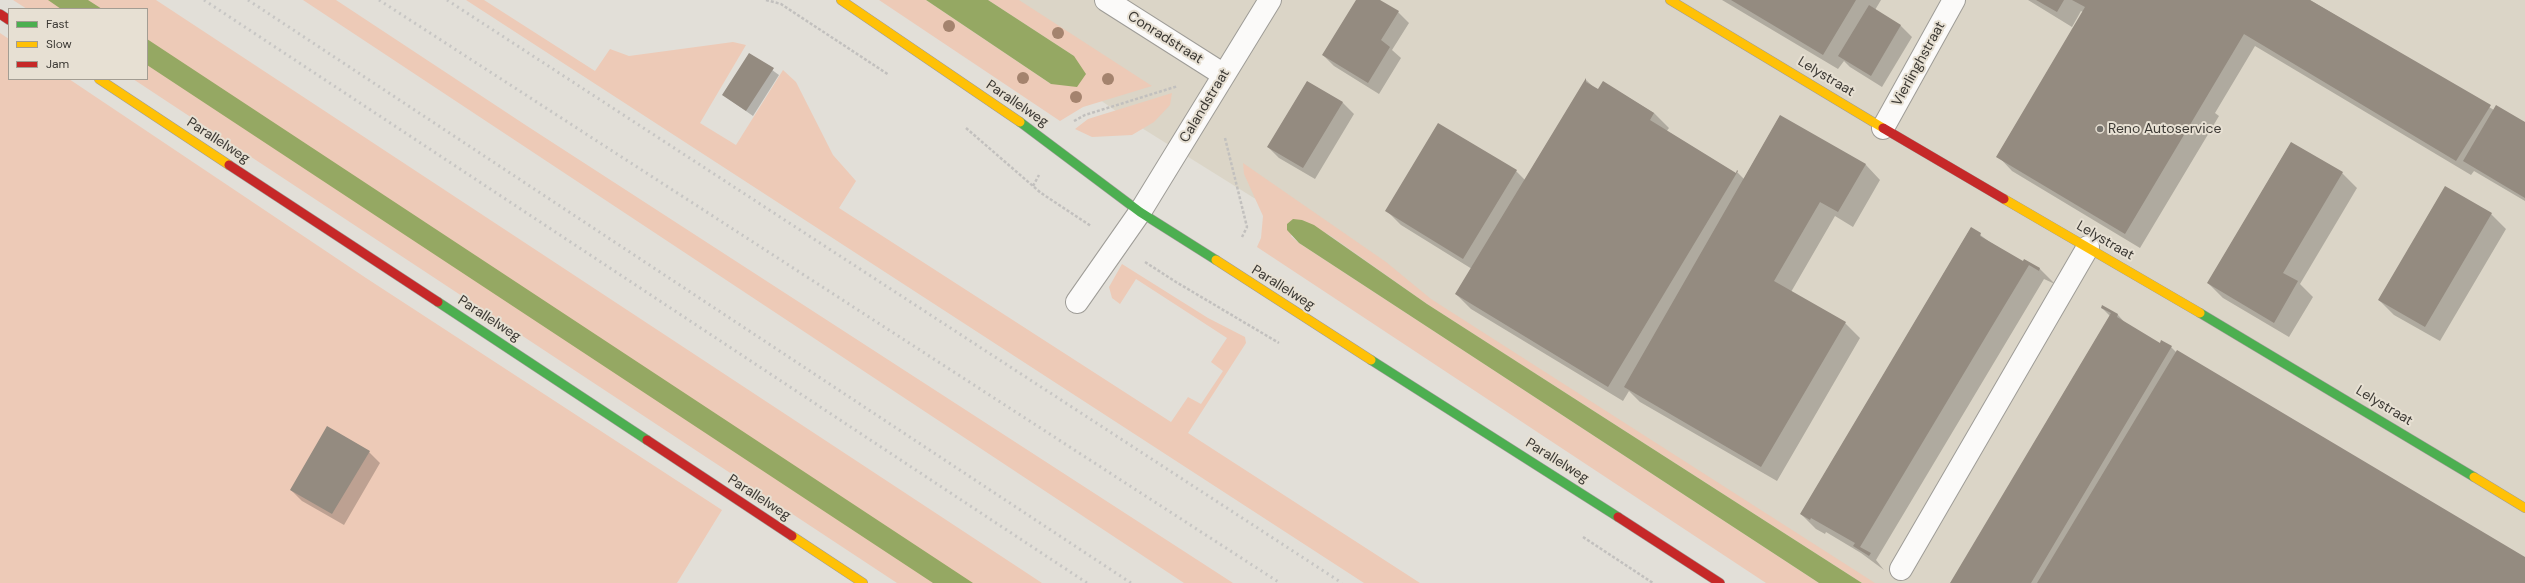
<!DOCTYPE html>
<html>
<head>
<meta charset="utf-8">
<style>
	body { margin:0 }
	#map { position:relative; width:2525px; height:583px; overflow:hidden; background:#e2dfd8; font-family:"DM Sans",sans-serif }
	canvas { display:block }
	.legend { position:absolute; left:8px; top:8px; width:140px; height:72px; box-sizing:border-box; background:#e7e0d3; border:1px solid #a39d93; margin:0; padding:5px 7px; list-style:none; font-size:12px; color:#3c3934 }
	.legend li { display:flex; align-items:center; gap:8px; height:20px }
	.legend b { width:20px; border:1px solid #a39d93 }
</style>
</head>
<body>
<div id="map">
<canvas width="2525" height="583"></canvas>
<ul class="legend">
<li><b style="height:5px;background:#4caf50"></b>Fast</li>
<li><b style="height:5px;background:#ffc107"></b>Slow</li>
<li><b style="height:5px;background:#c62828"></b>Jam</li>
</ul>
</div>
<script>
const ctx = document.querySelector('canvas').getContext('2d');
ctx.lineJoin = 'round';
function fill(path, color) { ctx.fillStyle = color; ctx.fill(path, 'evenodd'); }
const toPath = rows => new Path2D(rows.map(r => 'M' + r).join(''));
function strokePath(path, color, width, dash) { ctx.strokeStyle = color; ctx.lineWidth = width; ctx.lineCap = dash ? 'butt' : 'round'; ctx.setLineDash(dash || []); ctx.stroke(path); }
function drawText(font, color, halo, rows, align = 'center') {
  ctx.font = font + ' "DM Sans",sans-serif'; ctx.lineWidth = 4; ctx.setLineDash([]); ctx.textBaseline = 'middle'; ctx.strokeStyle = halo; ctx.fillStyle = color; for (const [text, x, y, turn = 0] of rows) {
    ctx.save(); ctx.translate(x, y); ctx.rotate((+turn || 0) * Math.PI / 180); ctx.textAlign = isNaN(turn) ? turn : align; if (halo) ctx.strokeText(text, 0, 0); ctx.fillText(text, 0, 0); ctx.restore();
  }
}
fill(toPath([
	[956,0,2525,0,2525,583,1871,583,1129,120]
]), '#dbd5c7');
fill(toPath([
	[13,0,156,0,1042,583,897,583,133,79,147,79,147,9,27,9],
	[303,0,336,0,527,126,1233,583,1184,583],
	[466,0,484,0,595,71,610,49,629,56,733,42,746,45,700,123,736,145,783,70,796,82,833,155,856,181,839,208,1171,422,1188,397,1201,404,1223,371,1211,362,1227,338,1136,279,1120,304,1112,298,1109,287,1122,264,1208,318,1245,337,1246,343,1188,433,1420,583,1364,583],
	[879,0,926,0,1051,84,1074,56,988,0,1019,0,1152,86,1083,107,1060,121],
	[0,33,9,39,9,79,69,79,366,278,722,510,677,583,0,583],
	[1172,93,1170,105,1154,122,1132,135,1092,137,1075,129,1088,119],
	[1243,163,1386,262,1431,299,1875,583,1862,583,1427,304,1331,236,1302,220,1291,236,1299,243,1819,583,1766,583,1257,247,1261,238,1263,216,1244,174]
]), '#edcab7');
fill(toPath([
	[48,0,88,0,102,9,61,9],
	[926,0,988,0,1074,56,1086,74,1077,87,1051,84],
	[147,39,762,444,973,583,933,583,147,65],
	[1293,219,1302,220,1314,225,1427,304,1862,583,1819,583,1299,243,1287,230,1287,224]
]), '#95a863');
fill(toPath([
	[1357,0,1378,0,1398,12,1409,23,1392,50,1401,58,1379,94,1334,66,1323,55],
	[1722,0,1881,0,1875,10,1901,26,1912,37,1882,87,1850,67,1844,61,1838,69],
	[2028,0,2310,0,2494,110,2525,123,2525,201,2474,171,2471,175,2255,46,2215,113,2219,116,2140,248,2012,171,1998,156,2083,12,2081,11,2072,27],
	[750,54,779,75,753,116,723,95],
	[1586,80,1598,91,1603,82,1654,113,1669,128,1666,132,1736,174,1737,172,1744,179,1780,116,1866,165,1880,180,1853,227,1835,216,1791,292,1845,323,1860,338,1777,481,1640,402,1629,391,1623,401,1471,309,1456,294,1472,269,1401,225,1386,210,1516,171,1525,180],
	[1307,82,1343,103,1354,114,1315,179,1279,158,1268,147],
	[2291,143,2342,173,2357,188,2300,284,2313,297,2289,337,2223,298,2208,283],
	[2491,214,2506,229,2440,341,2394,315,2379,300],
	[1971,228,1991,243,2024,263,2025,260,2040,269,2055,284,2044,279,1876,560,1884,570,1861,553,1826,532,1825,534,1816,529,1801,514],
	[2102,308,2118,315,2127,325,2160,344,2171,347,2176,352,2525,559,2525,583,1951,583,2110,316],
	[369,452,380,463,344,525,302,501,291,490]
]), '#0003');
fill(toPath([
	[1356,0,1380,0,1399,11,1381,40,1390,47,1368,83,1322,55],
	[1731,0,1856,0,1823,55],
	[2036,0,2064,0,2057,12],
	[2072,0,2310,0,2491,105,2456,161,2244,34,2125,234,1996,157,2085,7],
	[1869,5,1901,25,1871,76,1838,56],
	[749,53,774,68,746,111,722,95],
	[1586,78,1586,82,1598,89,1603,81,1654,113,1650,120,1736,173,1737,170,1738,171,1608,387,1455,294],
	[1307,81,1343,102,1303,168,1267,147],
	[2496,105,2525,122,2525,198,2463,161],
	[1780,115,1866,164,1838,212,1820,202,1774,281,1846,322,1761,467,1624,387],
	[1438,123,1517,170,1463,259,1385,211],
	[2291,142,2343,172,2283,273,2298,281,2274,323,2207,283],
	[2445,186,2492,213,2425,327,2378,300],
	[1971,227,1981,233,1980,236,2023,261,2024,259,2040,268,2039,271,2029,265,1991,328,1860,547,1871,553,1869,556,1853,546,1855,543,1811,518,1810,520,1800,514],
	[2102,305,2118,314,2117,317,2160,343,2161,340,2172,346,2031,583,1950,583,2111,313,2101,308],
	[2177,350,2525,557,2525,583,2037,583],
	[327,426,370,451,332,514,290,490]
]), '#948b80');
const lane = toPath([
	[1077,302,1140,212],
	[1901,569,2088,247]
]);
const street = toPath([
	[1106,0,1224,75],
	[1883,128,1954,0],
	[1140,212,1270,0]
]);
const fast = toPath([
	[1020,122,1140,212,1216,260],
	[438,302,647,440],
	[2200,313,2474,477],
	[1371,360,1618,517]
]);
const slow = toPath([
	[841,0,1020,122],
	[1670,0,1883,128],
	[99,79,229,165],
	[2004,199,2200,313],
	[1216,260,1371,360],
	[2474,477,2525,508],
	[792,536,863,583]
]);
const jam = toPath([
	[0,14,9,20],
	[1883,128,2004,199],
	[229,165,438,302],
	[647,440,792,536],
	[1618,517,1720,583]
]);
strokePath(lane, '#9e9c97', 24);
strokePath(street, '#9e9c97', 24);
strokePath(fast, '#9e9c97', 10);
strokePath(slow, '#9e9c97', 10);
strokePath(jam, '#9e9c97', 10);
strokePath(toPath([
	[766,0,781,4,889,75],
	[1074,121,1085,115,1178,86],
	[966,128,1041,193,1091,226],
	[1225,138,1247,227,1242,237],
	[1033,186,1039,175],
	[1145,262,1176,282,1279,343],
	[1583,537,1653,583]
]), '#c2c0be', 2.5, [3, 2]);
strokePath(lane, '#fbfaf9', 22);
strokePath(street, '#fbfaf9', 22);
strokePath(fast, '#4caf50', 9);
strokePath(slow, '#ffc107', 9);
strokePath(jam, '#c62828', 9);
strokePath(toPath([
	[204,0,1087,583],
	[248,0,1131,583],
	[379,0,1280,583],
	[447,0,1342,583]
]), '#c7c6c4', 3, [2, 4]);
ctx.fillStyle = '#a4836e';
for (const [x, y] of [
	[949,26],
	[1058,33],
	[1023,78],
	[1108,79],
	[1076,97]
]) { ctx.beginPath(); ctx.arc(x, y, 6, 0, 2 * Math.PI); ctx.fill(); }
for (const [x, y, r, color] of [
	[2100,129,4,"#76736d"]
]) { const dot = new Path2D(); dot.arc(x, y, r, 0, 2 * Math.PI); ctx.fillStyle = color; ctx.fill(dot); strokePath(dot, '#e7e0d3', 1.5); }
drawText('14px', '#3c3934', '#e7e0d3', [
	["Conradstraat",1165,38,32],
	["Vierlinghstraat",1919,64,-61],
	["Lelystraat",1826,77,31],
	["Parallelweg",1017,104,34],
	["Calandstraat",1205,106,-59],
	["Parallelweg",218,141,33],
	["Lelystraat",2105,241,30],
	["Parallelweg",1283,288,32],
	["Parallelweg",489,319,33],
	["Lelystraat",2384,406,31],
	["Parallelweg",1557,461,32],
	["Parallelweg",759,498,33]
]);
drawText('14px', '#3c3934', '#e7e0d3', [
	["Reno Autoservice",2108,129]
], 'left');
</script>
</body>
</html>
